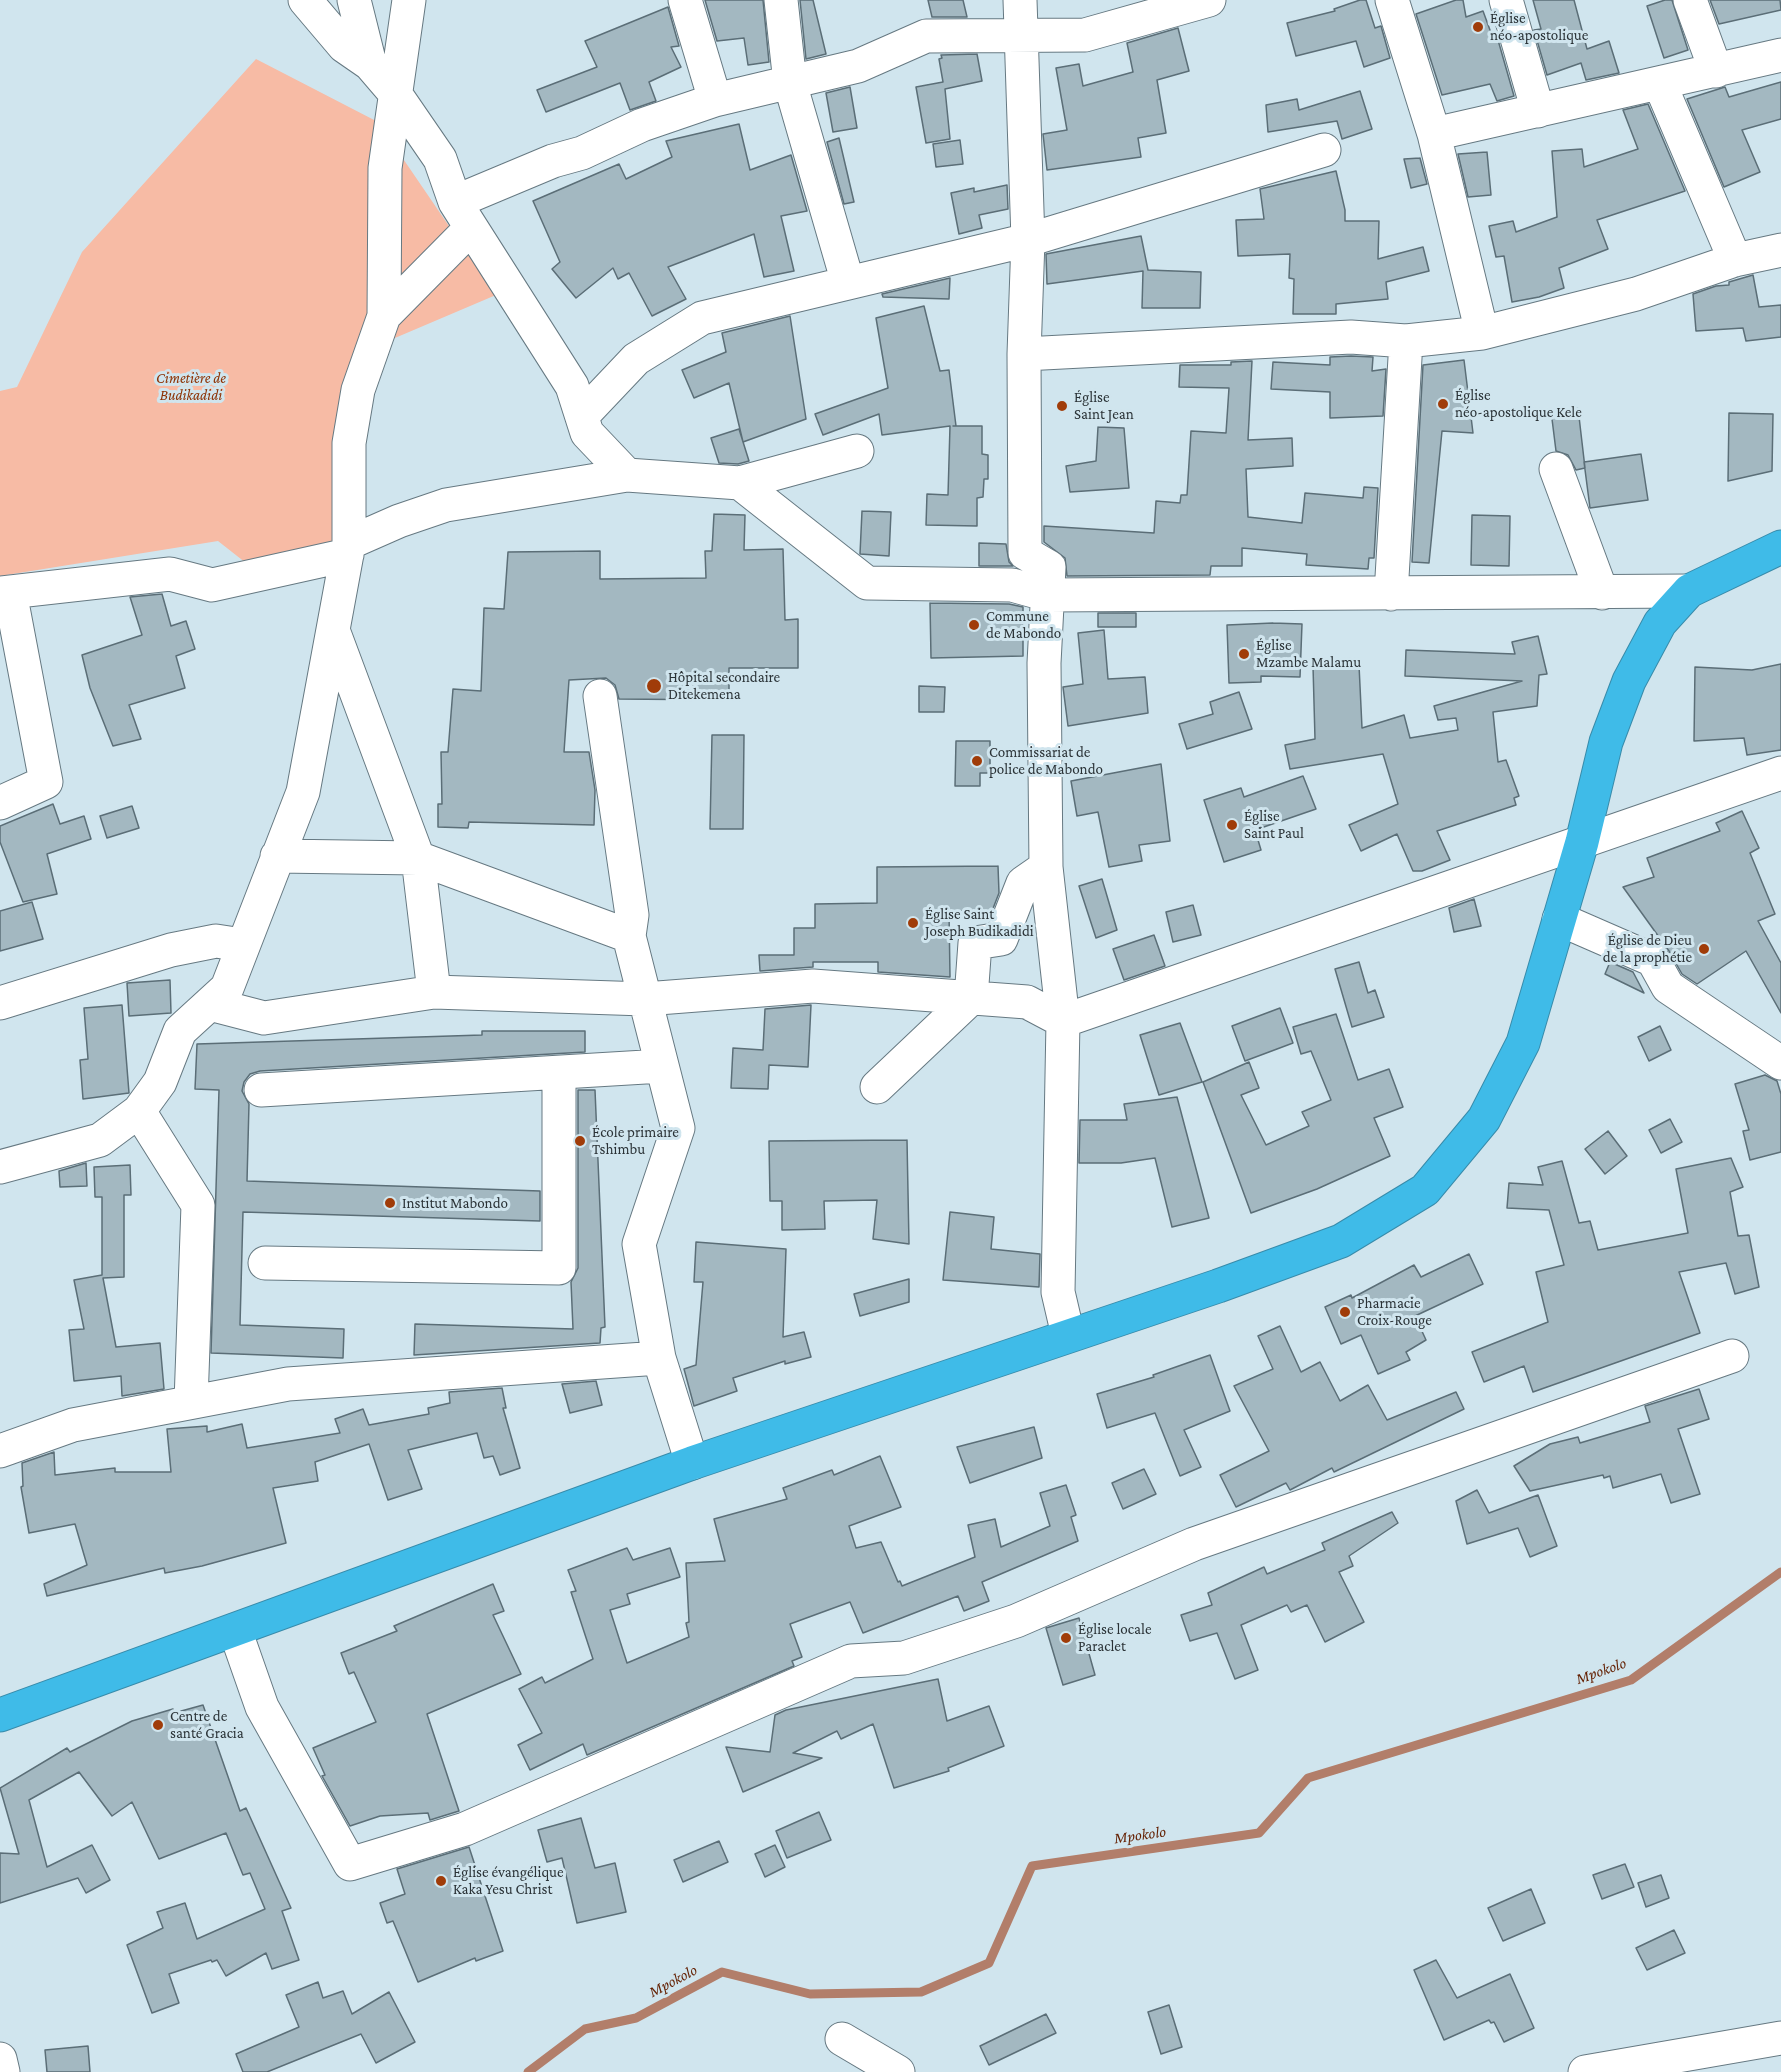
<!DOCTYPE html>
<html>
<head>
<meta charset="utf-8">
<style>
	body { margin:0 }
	canvas { display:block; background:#d0e5ee }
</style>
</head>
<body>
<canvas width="1781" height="2072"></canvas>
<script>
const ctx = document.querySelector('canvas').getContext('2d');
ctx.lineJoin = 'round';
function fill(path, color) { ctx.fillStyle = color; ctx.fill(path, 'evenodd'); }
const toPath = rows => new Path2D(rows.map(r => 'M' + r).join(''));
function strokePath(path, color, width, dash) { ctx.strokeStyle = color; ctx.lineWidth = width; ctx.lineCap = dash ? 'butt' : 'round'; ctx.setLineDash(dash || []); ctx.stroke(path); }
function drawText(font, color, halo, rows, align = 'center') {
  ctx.font = font + ' "Crimson Pro",serif'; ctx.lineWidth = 6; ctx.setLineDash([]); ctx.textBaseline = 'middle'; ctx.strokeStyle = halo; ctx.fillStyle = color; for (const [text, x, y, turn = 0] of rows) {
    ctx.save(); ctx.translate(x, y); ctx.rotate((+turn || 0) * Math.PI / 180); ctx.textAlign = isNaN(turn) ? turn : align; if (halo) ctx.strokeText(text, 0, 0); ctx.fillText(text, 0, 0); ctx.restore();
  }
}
fill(toPath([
	[256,59,378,122,496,295,362,352,333,547,246,563,218,541,0,576,0,391,17,387,82,252]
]), '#f7bba5');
strokePath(toPath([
	[528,2072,585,2029,636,2018,722,1972,810,1994,921,1992,989,1963,1032,1866,1259,1833,1308,1778,1631,1680,1781,1572]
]), '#b27e6a', 9);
const building = toPath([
	[705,0,763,0,769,62,748,65,744,38,717,41,705,0],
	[800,0,813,0,826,54,806,59,800,0],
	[928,0,963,0,967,17,932,17,928,0],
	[1360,0,1366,0,1375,28,1381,26,1390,58,1364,67,1356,41,1296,56,1287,23,1335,11,1334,9,1360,0],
	[1456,0,1463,0,1466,17,1483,11,1494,41,1498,40,1514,96,1497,101,1490,84,1442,95,1416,14,1456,0],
	[1533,0,1574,0,1587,49,1609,41,1619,73,1586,80,1581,63,1547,75,1534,30,1541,29,1533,0],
	[1665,0,1672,0,1688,50,1664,58,1647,6,1665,0],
	[1710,0,1780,0,1781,10,1719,24,1710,0],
	[668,7,679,46,671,47,681,67,649,82,656,101,630,110,620,83,546,112,537,90,597,67,585,41,668,7],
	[1178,28,1189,71,1157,80,1166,133,1138,138,1141,157,1047,170,1043,134,1067,130,1056,68,1079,64,1083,86,1133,72,1127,43,1178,28],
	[977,54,982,81,945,89,950,139,926,143,916,87,943,82,939,59,942,58,941,55,977,54],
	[1781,82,1781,119,1742,130,1760,172,1724,187,1687,99,1725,87,1729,97,1781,82],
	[850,87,857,128,833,132,826,93,850,87],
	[1360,91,1372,129,1342,139,1337,121,1268,132,1266,105,1297,99,1299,110,1360,91],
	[1648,104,1685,191,1597,220,1608,249,1559,268,1564,288,1539,297,1512,302,1504,256,1496,257,1489,226,1513,221,1516,232,1557,217,1552,151,1582,149,1584,167,1638,149,1623,110,1648,104],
	[739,124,750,170,791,155,807,211,781,216,794,271,764,277,754,234,668,267,686,299,652,316,629,273,618,279,613,268,576,298,552,269,560,262,533,201,619,164,626,179,672,157,666,141,739,124],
	[839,138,854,202,844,204,827,142,839,138],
	[960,140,963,164,936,167,933,144,960,140],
	[1487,152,1491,195,1468,197,1458,154,1487,152],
	[1420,158,1427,184,1411,188,1404,159,1420,158],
	[1336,171,1345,210,1345,221,1379,221,1378,259,1423,247,1429,271,1386,282,1388,299,1336,304,1336,314,1293,314,1294,279,1289,278,1290,254,1238,256,1236,220,1264,219,1260,189,1336,171],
	[1007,185,1008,209,979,215,982,228,959,234,951,193,974,188,974,192,1007,185],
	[1141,236,1148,270,1201,272,1200,308,1142,308,1143,271,1047,284,1046,254,1141,236],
	[1753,275,1759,307,1781,305,1781,337,1746,341,1743,328,1696,331,1693,294,1716,286,1729,285,1729,282,1753,275],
	[950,278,949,299,883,297,882,294,950,278],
	[924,306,940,371,949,370,956,426,953,426,982,426,982,454,988,455,988,479,984,479,983,497,977,498,977,526,926,525,927,494,948,495,950,426,882,435,879,414,823,435,815,414,888,388,876,318,924,306],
	[790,316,806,419,743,442,729,383,694,398,682,370,726,352,722,333,790,316],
	[1351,356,1373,357,1372,371,1386,369,1383,416,1330,418,1330,392,1271,389,1273,362,1330,365,1330,357,1351,356],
	[1464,360,1473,433,1442,431,1429,563,1412,562,1423,365,1464,360],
	[1252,361,1248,440,1292,438,1293,466,1246,469,1248,517,1302,523,1305,493,1363,498,1364,487,1378,488,1374,558,1369,558,1368,569,1306,565,1307,554,1242,548,1242,566,1211,566,1210,575,1067,576,1065,558,1044,542,1044,526,1154,533,1156,501,1180,503,1181,495,1187,495,1191,431,1226,433,1229,388,1179,387,1180,365,1231,365,1231,362,1252,361],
	[1578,408,1585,468,1576,470,1568,455,1556,451,1551,411,1578,408],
	[1729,413,1773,414,1772,471,1728,481,1729,413],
	[1098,427,1124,428,1129,488,1070,492,1066,466,1096,461,1098,427],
	[739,429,749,461,738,464,719,463,711,438,739,429],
	[1641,454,1648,500,1590,508,1584,462,1641,454],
	[862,511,891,512,889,556,860,554,862,511],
	[714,514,745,515,744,550,783,549,785,620,798,619,798,668,729,668,729,700,619,699,615,685,606,678,569,680,564,752,589,752,595,790,594,825,469,822,468,828,438,827,438,804,442,804,441,752,448,752,453,689,481,691,484,608,504,609,508,552,600,551,600,579,706,578,705,551,712,551,714,514],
	[1472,515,1510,516,1509,566,1471,565,1472,515],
	[979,543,1006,544,1009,562,1013,566,979,566,979,543],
	[162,594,171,626,186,621,195,649,176,656,185,688,129,705,141,739,113,746,90,688,82,655,142,635,130,597,162,594],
	[930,603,1009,604,1023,607,1023,656,931,658,930,603],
	[1098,613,1136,613,1136,627,1098,627,1098,613],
	[1273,623,1302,624,1300,677,1261,676,1261,682,1229,683,1227,625,1273,623],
	[1104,630,1108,679,1145,677,1148,713,1068,726,1063,687,1083,684,1078,633,1104,630],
	[1538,636,1547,674,1539,675,1537,706,1493,712,1498,762,1506,760,1519,796,1514,798,1516,805,1437,831,1450,860,1422,871,1413,871,1397,834,1361,851,1349,825,1398,804,1383,754,1290,769,1285,745,1315,739,1313,666,1359,665,1362,728,1404,715,1410,738,1458,730,1456,718,1438,720,1434,706,1522,681,1405,676,1406,650,1515,654,1512,642,1538,636],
	[1781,664,1781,750,1747,755,1744,738,1694,741,1695,667,1752,670,1781,664],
	[919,686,945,687,944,712,919,712,919,686],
	[1239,692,1252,729,1187,749,1179,724,1213,714,1210,702,1239,692],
	[712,735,744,735,743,829,710,829,712,735],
	[956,741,990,741,990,773,980,773,980,786,955,786,956,741],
	[1161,764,1170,841,1139,845,1142,861,1109,867,1098,812,1077,816,1071,781,1161,764],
	[1303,776,1316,809,1255,830,1261,850,1224,862,1204,800,1241,788,1244,797,1303,776],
	[53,804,60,824,84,816,91,839,47,854,57,894,23,902,0,842,0,826,53,804],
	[132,806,139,828,107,838,100,816,132,806],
	[1742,811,1759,848,1750,853,1775,914,1758,921,1781,963,1781,1013,1746,951,1697,984,1682,974,1669,951,1623,887,1654,877,1647,858,1720,831,1716,823,1742,811],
	[998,866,999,893,992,911,949,911,950,977,878,972,878,962,813,962,813,967,760,971,759,955,794,955,794,928,815,928,815,904,877,903,877,867,998,866],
	[1102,879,1117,930,1096,938,1079,886,1102,879],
	[1474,899,1481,926,1454,932,1449,908,1474,899],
	[32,902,43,939,0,951,0,911,32,902],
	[1193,905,1201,935,1173,942,1166,912,1193,905],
	[1154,935,1165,966,1124,980,1113,949,1154,935],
	[1359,962,1368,993,1375,990,1384,1017,1352,1027,1335,969,1359,962],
	[1610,962,1633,972,1644,993,1605,974,1610,962],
	[170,980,171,1013,129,1016,127,983,170,980],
	[122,1005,129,1093,83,1099,80,1060,88,1059,84,1008,122,1005],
	[811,1005,808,1067,769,1065,768,1089,731,1088,733,1048,763,1050,765,1009,811,1005],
	[1280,1008,1293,1043,1245,1061,1232,1026,1280,1008],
	[1336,1014,1358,1080,1389,1069,1403,1107,1374,1118,1390,1156,1317,1189,1251,1213,1203,1082,1249,1062,1259,1088,1241,1095,1266,1145,1309,1126,1302,1112,1331,1100,1311,1051,1301,1054,1293,1027,1336,1014],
	[1180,1023,1202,1082,1159,1095,1140,1035,1180,1023],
	[1660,1026,1671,1050,1649,1061,1638,1037,1660,1026],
	[482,1031,585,1031,585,1052,260,1071,250,1074,244,1082,242,1091,249,1104,247,1181,540,1191,540,1221,243,1212,240,1325,344,1329,343,1358,211,1353,219,1090,195,1089,197,1044,482,1035,482,1031],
	[1765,1075,1777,1081,1781,1094,1781,1152,1750,1160,1743,1131,1749,1130,1735,1084,1765,1075],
	[578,1090,595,1090,605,1327,601,1328,600,1343,414,1355,415,1324,573,1329,571,1282,578,1268,578,1090],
	[1177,1097,1209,1218,1172,1227,1155,1158,1121,1163,1079,1163,1080,1120,1127,1120,1124,1104,1177,1097],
	[1670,1119,1682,1142,1661,1153,1649,1130,1670,1119],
	[1608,1131,1627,1156,1605,1174,1585,1149,1608,1131],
	[907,1140,909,1244,873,1239,877,1200,824,1201,825,1229,782,1230,782,1201,770,1201,769,1141,907,1140],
	[1731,1158,1743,1187,1730,1192,1738,1236,1749,1235,1759,1287,1735,1294,1726,1263,1679,1272,1700,1333,1533,1392,1524,1366,1484,1382,1472,1352,1548,1322,1536,1272,1564,1265,1549,1210,1507,1208,1509,1183,1543,1185,1538,1167,1562,1161,1579,1223,1590,1221,1598,1250,1688,1233,1676,1169,1731,1158],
	[86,1163,87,1186,60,1187,59,1171,86,1163],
	[130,1165,131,1195,124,1195,124,1277,103,1278,116,1347,160,1343,164,1389,122,1396,121,1376,74,1381,69,1330,84,1329,74,1280,102,1275,102,1197,95,1197,94,1167,130,1165],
	[950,1212,994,1217,991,1249,1040,1254,1039,1287,943,1280,950,1212],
	[696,1242,786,1249,783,1337,804,1332,811,1357,785,1364,785,1361,733,1378,737,1391,694,1406,684,1369,696,1365,703,1282,694,1282,696,1242],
	[1469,1254,1483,1284,1415,1316,1426,1340,1406,1352,1410,1360,1378,1374,1361,1335,1341,1344,1325,1307,1351,1295,1352,1298,1414,1265,1421,1277,1469,1254],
	[909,1279,909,1302,860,1316,854,1294,909,1279],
	[1280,1326,1301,1372,1320,1362,1340,1401,1368,1385,1387,1420,1456,1392,1464,1409,1334,1472,1332,1468,1290,1490,1286,1483,1236,1507,1220,1475,1269,1451,1234,1386,1273,1369,1258,1336,1280,1326],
	[1210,1355,1230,1411,1184,1430,1201,1467,1180,1476,1155,1413,1107,1428,1097,1394,1154,1377,1153,1375,1210,1355],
	[596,1381,602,1405,570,1413,562,1384,596,1381],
	[502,1388,506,1408,503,1408,520,1468,500,1475,493,1456,484,1458,477,1433,408,1450,422,1489,388,1500,369,1444,315,1462,318,1481,273,1488,286,1543,202,1566,165,1573,164,1568,47,1596,44,1584,87,1565,75,1524,29,1533,21,1487,23,1486,22,1463,54,1452,55,1475,115,1468,115,1472,171,1472,167,1429,207,1426,207,1432,242,1424,247,1448,340,1433,335,1419,363,1409,369,1425,429,1414,428,1408,450,1403,449,1392,502,1388],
	[1699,1389,1709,1419,1678,1429,1700,1494,1671,1503,1661,1474,1613,1488,1610,1476,1604,1478,1603,1475,1530,1491,1514,1466,1550,1444,1578,1437,1580,1443,1650,1422,1645,1406,1699,1389],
	[1034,1427,1042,1458,970,1483,957,1447,1034,1427],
	[880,1456,901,1507,849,1526,856,1548,881,1542,898,1582,900,1581,902,1586,975,1557,968,1525,995,1519,1001,1547,1050,1526,1040,1493,1066,1485,1076,1515,1071,1517,1078,1541,982,1582,989,1601,964,1611,958,1596,863,1633,850,1602,790,1624,802,1657,792,1661,794,1666,587,1755,583,1744,530,1770,518,1745,542,1733,519,1689,542,1677,545,1683,593,1659,571,1592,576,1591,568,1570,627,1548,633,1560,670,1548,680,1577,627,1594,630,1604,610,1610,627,1663,689,1637,686,1623,689,1622,686,1563,725,1561,714,1519,787,1499,783,1488,832,1470,834,1475,880,1456],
	[1144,1469,1156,1494,1123,1509,1112,1483,1144,1469],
	[1477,1490,1489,1513,1538,1495,1557,1546,1530,1557,1518,1528,1467,1544,1456,1501,1477,1490],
	[1392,1512,1398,1523,1349,1556,1353,1566,1339,1572,1364,1622,1325,1642,1307,1605,1291,1612,1287,1605,1241,1625,1258,1670,1235,1679,1217,1633,1190,1641,1181,1615,1212,1605,1208,1593,1264,1567,1267,1574,1325,1550,1322,1543,1392,1512],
	[493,1584,504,1611,493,1615,521,1674,427,1714,459,1811,430,1820,428,1813,380,1816,350,1826,322,1776,325,1775,313,1748,376,1722,354,1672,349,1674,341,1653,397,1631,394,1626,493,1584],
	[1079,1618,1095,1675,1063,1685,1046,1628,1079,1618],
	[938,1679,947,1721,989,1706,1004,1746,948,1768,949,1771,894,1788,873,1724,841,1739,837,1731,793,1753,822,1758,743,1792,726,1747,770,1752,775,1715,786,1710,938,1679],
	[203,1705,240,1811,246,1808,291,1908,282,1911,299,1960,272,1969,266,1953,226,1976,217,1960,212,1962,211,1960,169,1974,179,2003,152,2013,127,1945,163,1928,157,1912,185,1903,197,1939,265,1909,250,1873,243,1875,226,1833,159,1859,132,1802,112,1816,79,1772,29,1800,47,1867,92,1845,110,1880,86,1893,78,1878,0,1903,0,1853,19,1854,0,1788,67,1748,70,1752,132,1721,173,1709,174,1713,203,1705],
	[819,1812,831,1840,787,1858,776,1831,819,1812],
	[581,1818,595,1868,615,1863,626,1912,577,1923,562,1858,547,1862,538,1830,581,1818],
	[719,1841,728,1862,683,1882,674,1860,719,1841],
	[775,1845,785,1867,765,1877,755,1854,775,1845],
	[469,1847,503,1951,476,1961,475,1958,418,1982,393,1921,387,1923,380,1903,405,1894,397,1869,469,1847],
	[1625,1864,1634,1887,1602,1899,1593,1875,1625,1864],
	[1661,1875,1669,1898,1646,1907,1638,1883,1661,1875],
	[1531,1889,1545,1923,1503,1941,1488,1908,1531,1889],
	[1674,1930,1685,1953,1647,1970,1636,1948,1674,1930],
	[1436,1960,1457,1998,1510,1974,1534,2028,1504,2042,1494,2022,1491,2023,1489,2020,1444,2040,1414,1970,1436,1960],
	[318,1982,323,1998,343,1991,352,2014,389,1992,415,2042,376,2063,361,2034,267,2072,243,2072,236,2054,299,2027,286,1995,318,1982],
	[1169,2005,1182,2047,1161,2054,1148,2012,1169,2005],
	[1046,2014,1056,2033,989,2065,980,2046,1046,2014],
	[88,2046,90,2072,47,2072,45,2050,88,2046]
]);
fill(building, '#a3b8c1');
strokePath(building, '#5b6e77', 1.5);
const minor = toPath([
	[305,0,344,46,370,64,394,92,440,159,455,202,572,386,587,433,627,475,740,483,867,583,1012,585,1048,595,1689,591],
	[354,0,370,64],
	[685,0,715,100],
	[781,0,790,83,848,283],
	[1020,0,1028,240,1024,354,1025,553,1049,567,1044,663,1046,867,1063,1021,1058,1292,1068,1335],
	[1392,0,1434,134,1482,333],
	[1506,0,1538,111],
	[1690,0,1716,71],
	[1660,84,1735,260],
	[1434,134,1781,55],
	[455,202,553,161,582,153,642,125,715,100,858,66,926,36,1085,35,1209,0],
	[384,316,471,228],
	[1024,354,1351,337,1406,341,1482,333,1636,294,1735,260,1781,250],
	[582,416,636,359,702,318,1028,240,1324,150],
	[1556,469,1602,593],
	[740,483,857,451],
	[349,543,349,443,358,390,384,316,385,168,409,0],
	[0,593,170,574,212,585,347,555],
	[1391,594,1406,341],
	[333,630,418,858,629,936,678,1128,639,1244,659,1358],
	[600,696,632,915,629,936],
	[0,803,46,782,10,592],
	[277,856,418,858,434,992],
	[1559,919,1653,960,1668,987,1781,1063],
	[0,1003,171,950,216,941,242,945],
	[210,1004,264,1018,434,992,645,999,813,986,1027,1002,1063,1021,1781,773],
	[877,1087,971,998,975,943,1001,939,1023,883,1046,867],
	[261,1090,662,1066],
	[139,1111,198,1205,191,1402],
	[0,1167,100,1140,139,1111,160,1082,180,1031,227,988,303,792,349,543,399,521,446,505,627,475],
	[265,1263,559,1268,559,1073],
	[0,1451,73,1425,288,1384,659,1358,692,1463],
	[235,1630,262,1707,350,1864,465,1829,851,1661,904,1658,1016,1621,1194,1544,1732,1356],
	[842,2039,898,2072],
	[0,2059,3,2072],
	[1585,2072,1781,2038]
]);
const highway = toPath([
	[0,1715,692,1463,1218,1286,1341,1241,1425,1190,1484,1119,1523,1043,1582,842,1606,742,1629,681,1660,623,1689,591,1781,547]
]);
strokePath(minor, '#667982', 35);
strokePath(highway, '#388baa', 35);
strokePath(minor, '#fff', 33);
strokePath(highway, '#3fbbe8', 33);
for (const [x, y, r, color] of [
	[1478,27,6,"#a03c09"],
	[1443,404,6,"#a03c09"],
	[1062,406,6,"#a03c09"],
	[974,625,6,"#a03c09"],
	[1244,654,6,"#a03c09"],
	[654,686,8,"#a03c09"],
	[977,761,6,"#a03c09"],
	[1232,825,6,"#a03c09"],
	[913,923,6,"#a03c09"],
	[1704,949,6,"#a03c09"],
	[580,1141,6,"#a03c09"],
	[390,1203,6,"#a03c09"],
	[1345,1312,6,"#a03c09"],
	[1066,1638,6,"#a03c09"],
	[158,1725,6,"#a03c09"],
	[441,1881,6,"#a03c09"]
]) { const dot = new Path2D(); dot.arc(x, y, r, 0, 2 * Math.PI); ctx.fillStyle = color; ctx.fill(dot); strokePath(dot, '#d0e5ee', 2); }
drawText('15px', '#2a3236', '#d0e5ee', [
	["Église",1490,18],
	["néo-apostolique",1490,35],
	["Église",1455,395],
	["néo-apostolique Kele",1455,412],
	["Église",1074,397],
	["Saint Jean",1074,414],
	["Commune",986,616],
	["de Mabondo",986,633],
	["Église",1256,645],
	["Mzambe Malamu",1256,662],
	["Hôpital secondaire",668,677],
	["Ditekemena",668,694],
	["Commissariat de",989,752],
	["police de Mabondo",989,769],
	["Église",1244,816],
	["Saint Paul",1244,833],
	["Église Saint",925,914],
	["Joseph Budikadidi",925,931],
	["Église de Dieu",1692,940,"right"],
	["de la prophétie",1692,957,"right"],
	["École primaire",592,1132],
	["Tshimbu",592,1149],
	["Institut Mabondo",402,1203],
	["Pharmacie",1357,1303],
	["Croix-Rouge",1357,1320],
	["Église locale",1078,1629],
	["Paraclet",1078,1646],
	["Centre de",170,1716],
	["santé Gracia",170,1733],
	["Église évangélique",453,1872],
	["Kaka Yesu Christ",453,1889]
], 'left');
drawText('italic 15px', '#8d3204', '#d0e5ee', [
	["Cimetière de",191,378],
	["Budikadidi",191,395]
]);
drawText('italic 16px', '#631f00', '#d0e5ee', [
	["Mpokolo",1601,1671,-19],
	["Mpokolo",1140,1835,-8],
	["Mpokolo",673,1981,-28]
]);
</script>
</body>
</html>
